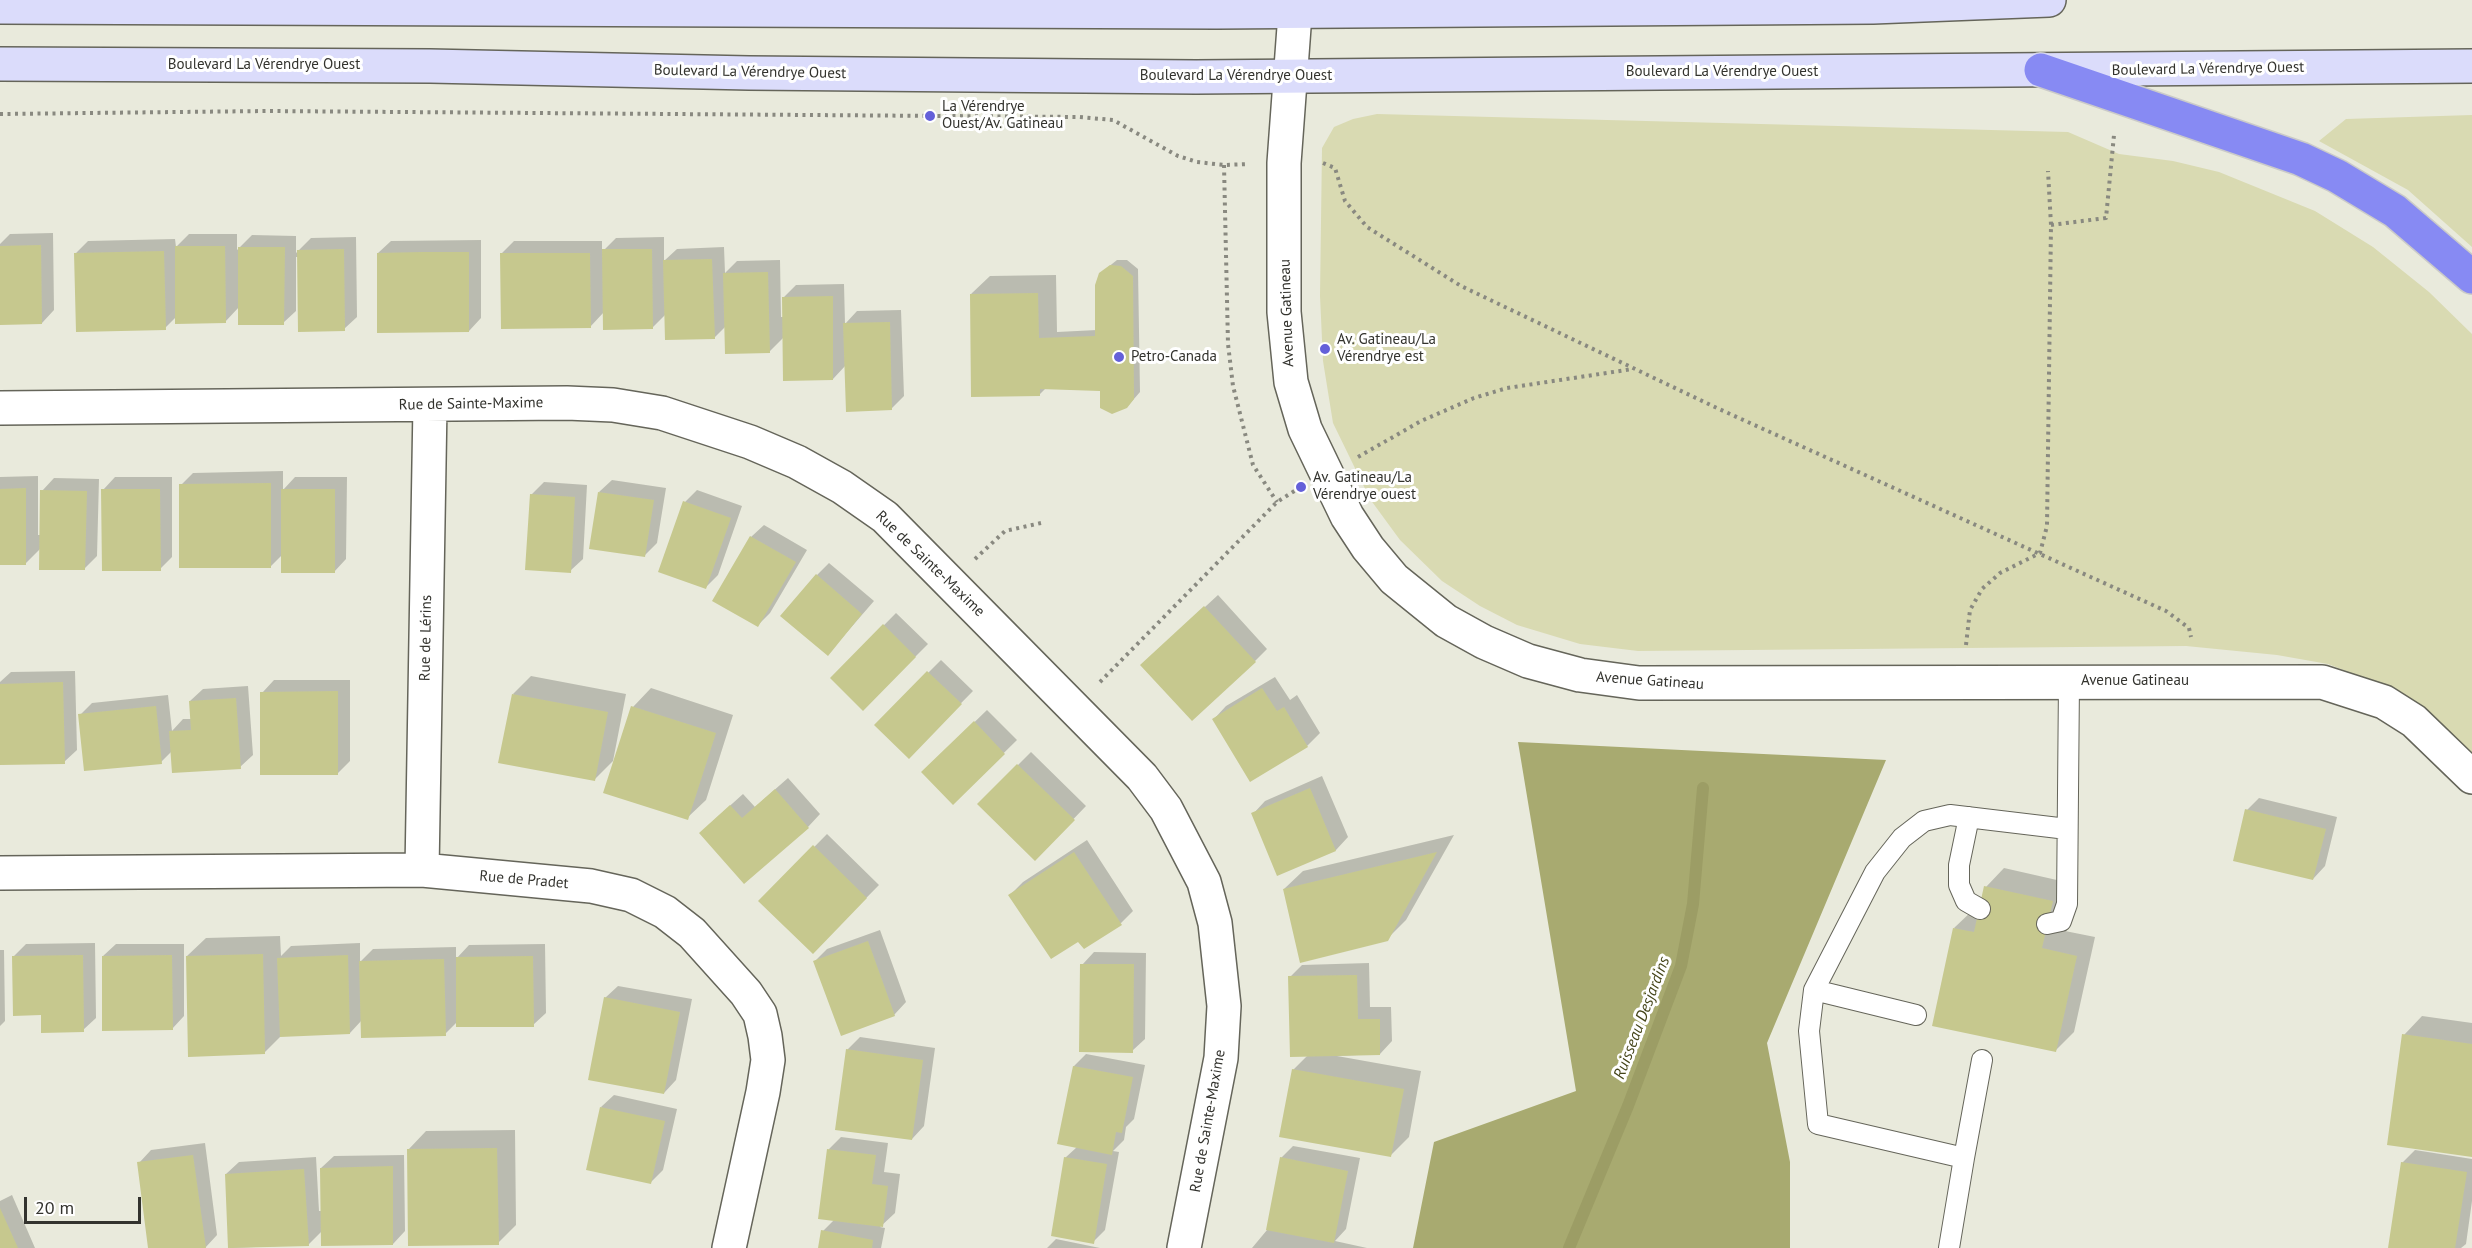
<!DOCTYPE html>
<html>
<head>
<meta charset="utf-8">
<style>
	body { margin:0 }
	#map { position:relative; width:2472px; height:1248px; overflow:hidden; background:#e9eadc; font-family:"PT Sans",sans-serif }
	canvas { display:block }
	.scale { position:absolute; left:24px; top:1197px; width:117px; height:27px; box-sizing:border-box; border:3px solid #33332e; border-top:0; padding-left:8px; font-size:18px; line-height:21px; white-space:nowrap; color:#33332e; -webkit-text-stroke:4px #fff; paint-order:stroke }
</style>
</head>
<body>
<div id="map">
<canvas width="2472" height="1248"></canvas>
<div class="scale">20 m</div>
</div>
<script>
const ctx = document.querySelector('canvas').getContext('2d');
ctx.lineJoin = 'round';
function fill(path, color) { ctx.fillStyle = color; ctx.fill(path, 'evenodd'); }
const toPath = rows => new Path2D(rows.map(r => 'M' + r).join(''));
function strokePath(path, color, width, dash) { ctx.strokeStyle = color; ctx.lineWidth = width; ctx.lineCap = dash ? 'butt' : 'round'; ctx.setLineDash(dash || []); ctx.stroke(path); }
function drawText(font, color, halo, rows, align = 'center') {
  ctx.font = font + ' "PT Sans",sans-serif'; ctx.lineWidth = 6; ctx.setLineDash([]); ctx.textBaseline = 'middle'; ctx.strokeStyle = halo; ctx.fillStyle = color; for (const [text, x, y, turn = 0] of rows) {
    ctx.save(); ctx.translate(x, y); ctx.rotate((+turn || 0) * Math.PI / 180); ctx.textAlign = isNaN(turn) ? turn : align; if (halo) ctx.strokeText(text, 0, 0); ctx.fillText(text, 0, 0); ctx.restore();
  }
}
fill(toPath([
	[1377,114,2068,132,2119,154,2173,161,2219,172,2315,211,2373,247,2429,292,2472,334,2472,755,2438,720,2387,687,2328,664,2277,655,2186,646,1638,651,1580,644,1517,625,1480,606,1442,581,1400,540,1370,499,1333,423,1323,361,1320,296,1322,148,1334,127,1353,119],
	[2472,115,2472,247,2408,190,2319,141,2346,119]
]), '#d9dab2');
fill(toPath([
	[1518,742,1886,760,1767,1043,1790,1162,1790,1248,1413,1248,1434,1142,1576,1091]
]), '#a8aa70');
fill(toPath([
	[53,233,54,310,42,323,0,323,0,244,10,234],
	[189,234,237,234,237,250,252,235,296,236,296,253,311,238,356,237,357,317,344,329,299,257,296,257,296,311,283,323,239,307,225,322,177,316,165,328,75,254,88,241,175,239,176,247],
	[664,237,664,261,677,249,724,247,725,273,737,261,780,260,781,317,784,317,784,297,796,285,844,284,845,324,857,311,901,310,904,396,891,409,846,365,833,379,784,337,769,352,726,326,714,338,666,314,652,328,604,312,590,327,501,254,514,241,602,241,602,252,616,238],
	[481,240,481,318,469,331,378,253,391,241],
	[1117,260,1127,260,1138,269,1140,392,1127,407,1101,390,1046,388,1039,395,971,294,990,276,1056,275,1057,332,1097,330,1107,268],
	[283,471,283,490,295,477,347,477,346,559,334,572,282,555,271,566,181,485,193,473],
	[38,476,38,535,41,535,42,491,54,478,99,479,97,556,84,569,41,548,26,563,0,563,0,477],
	[115,477,172,477,172,557,160,569,103,490],
	[612,480,666,488,657,543,645,555,599,492],
	[544,482,587,485,583,559,570,571,531,495],
	[697,490,742,506,718,575,706,587,685,502],
	[764,525,807,550,770,613,758,625,751,537],
	[829,563,874,601,828,654,817,575],
	[1218,595,1267,649,1255,661,1155,653],
	[896,613,928,644,863,709,832,678],
	[941,660,973,691,909,756,876,725],
	[75,671,77,750,64,762,0,763,0,682,11,672],
	[531,676,626,694,613,761,594,780,513,694],
	[1275,677,1290,700,1297,695,1320,733,1307,746,1251,780,1214,719,1226,706],
	[274,680,350,680,350,761,338,773,262,693],
	[248,686,253,755,240,767,172,751,161,762,80,715,92,703,168,695,172,731,183,719,192,719,190,701,203,689],
	[651,688,733,715,706,800,687,818,633,707],
	[987,710,1017,740,953,803,923,772],
	[1031,752,1086,806,1035,859,979,804],
	[1322,776,1348,837,1336,850,1278,874,1253,814,1265,801],
	[788,778,820,814,808,827,713,821,743,794,755,807],
	[2259,798,2337,817,2325,866,2313,879,2247,810],
	[827,834,879,885,813,952,761,901],
	[1454,835,1406,920,1387,939,1284,889,1303,871],
	[1087,840,1133,911,1121,923,1079,939,1010,895,1023,882],
	[2004,868,2070,883,2060,930,2095,937,2074,1032,2056,1050,1954,928,1973,910,1980,912,1986,887],
	[880,930,906,1002,894,1015,815,961,827,949],
	[280,936,281,956,291,946,360,943,360,962,373,949,456,947,456,959,469,945,545,944,546,1013,533,1025,457,1022,445,1034,362,1020,350,1033,282,1035,264,1053,187,956,206,938],
	[95,943,96,1018,83,1030,42,1014,14,956,26,944],
	[116,944,184,944,184,1016,172,1029,103,956],
	[0,950,4,950,5,1021,0,1026],
	[1094,952,1146,953,1145,1039,1132,1051,1082,965],
	[1369,963,1370,1007,1391,1007,1392,1041,1380,1054,1337,1056,1421,1071,1409,1137,1390,1156,1293,1070,1308,1055,1290,977,1302,965],
	[618,986,692,999,676,1080,664,1093,605,998],
	[2422,1016,2472,1023,2472,1155,2404,1035],
	[860,1037,935,1048,924,1126,912,1139,847,1050],
	[1086,1054,1145,1065,1134,1119,1126,1127,1124,1140,1113,1151,1119,1152,1105,1230,1093,1242,1065,1158,1077,1147,1074,1066],
	[614,1095,677,1109,663,1170,651,1182,601,1107],
	[515,1130,516,1225,498,1243,408,1150,426,1131],
	[841,1137,888,1143,884,1172,900,1174,895,1213,880,1227,885,1228,881,1248,819,1248,823,1231,835,1219,829,1149],
	[205,1143,217,1235,205,1248,150,1248,139,1163,151,1150],
	[1293,1146,1360,1158,1346,1229,1335,1241,1367,1248,1252,1248,1267,1230,1281,1158],
	[2415,1150,2472,1159,2472,1201,2466,1244,2461,1248,2397,1248,2402,1163],
	[404,1155,405,1231,393,1244,322,1231,308,1245,230,1248,226,1174,239,1162,316,1157,319,1211,322,1211,321,1168,334,1156],
	[12,1195,35,1248,0,1248,0,1201],
	[1056,1239,1100,1248,1047,1248]
]), '#0003');
strokePath(toPath([
	[1569,1248,1628,1106,1681,966,1693,904,1703,788]
]), '#9c9d65', 12);
fill(toPath([
	[41,245,42,324,0,325,0,246],
	[175,246,225,246,226,323,175,324],
	[238,247,285,247,284,325,238,325],
	[344,249,345,331,298,332,297,250],
	[602,249,652,249,653,329,603,330],
	[164,251,166,330,76,332,74,253],
	[423,252,469,252,469,332,377,333,377,253],
	[500,253,590,253,591,328,501,329],
	[712,259,715,339,665,340,663,260],
	[1110,265,1121,266,1133,276,1134,399,1127,408,1112,414,1100,408,1100,391,1040,389,1040,396,971,397,970,294,1038,293,1039,338,1095,336,1095,285,1099,273],
	[768,272,770,353,725,354,723,273],
	[833,296,833,380,783,381,782,297],
	[890,322,892,410,846,412,843,323],
	[271,483,271,568,179,568,179,484],
	[26,488,26,565,0,565,0,489],
	[101,489,160,489,161,571,102,571],
	[281,489,335,489,335,573,281,573],
	[40,490,87,491,85,570,39,570],
	[598,492,654,500,645,557,589,549],
	[530,494,575,497,571,573,525,570],
	[683,501,731,518,706,589,658,572],
	[750,536,796,562,758,627,712,601],
	[816,574,862,614,828,656,780,616],
	[1204,606,1256,662,1192,721,1140,665],
	[883,624,916,657,863,711,830,678],
	[927,671,962,704,909,759,874,725],
	[63,682,65,764,0,765,0,684],
	[1262,688,1277,711,1284,707,1308,747,1250,782,1212,719],
	[338,691,338,775,260,775,260,692],
	[512,694,608,712,595,781,498,763],
	[236,698,241,769,172,773,169,731,191,730,189,701],
	[156,706,162,764,84,771,78,714],
	[631,706,716,733,688,820,603,793],
	[974,721,1005,754,953,805,921,772],
	[1017,764,1075,820,1035,861,977,804],
	[1310,788,1336,851,1277,876,1251,813],
	[775,789,809,828,744,884,699,833,730,805,742,818],
	[2245,809,2326,829,2313,880,2233,861],
	[813,845,867,898,813,954,758,901],
	[1074,852,1122,925,1084,949,1078,942,1051,959,1008,895],
	[1437,852,1388,941,1300,963,1283,889],
	[1984,886,2053,901,2042,948,2077,956,2056,1052,1932,1026,1953,928,1974,932],
	[868,941,895,1016,841,1036,813,961],
	[263,954,265,1054,188,1057,186,956],
	[83,955,84,1032,41,1033,41,1015,13,1016,12,956],
	[172,955,173,1030,102,1031,102,956],
	[348,955,350,1034,280,1037,277,958],
	[533,956,534,1027,456,1027,456,957],
	[444,959,446,1036,361,1038,359,961],
	[1080,964,1134,964,1133,1053,1079,1052],
	[1357,975,1358,1019,1380,1019,1380,1055,1290,1057,1288,976],
	[604,997,680,1012,664,1094,588,1080],
	[2402,1034,2472,1044,2472,1157,2387,1145],
	[846,1049,923,1060,912,1140,835,1130],
	[1073,1066,1133,1077,1122,1133,1116,1132,1112,1155,1057,1144],
	[1292,1069,1404,1089,1391,1157,1279,1137],
	[600,1107,665,1121,651,1184,586,1170],
	[497,1148,499,1245,408,1246,407,1149],
	[827,1149,876,1155,872,1184,888,1186,883,1227,818,1219],
	[193,1155,206,1248,148,1248,137,1162],
	[1064,1157,1107,1164,1094,1244,1051,1236],
	[1280,1157,1348,1171,1334,1243,1266,1230],
	[2401,1162,2467,1172,2455,1248,2388,1248],
	[393,1166,393,1245,321,1246,320,1168],
	[304,1169,309,1246,228,1248,225,1174],
	[0,1208,18,1248,0,1248],
	[821,1230,873,1240,872,1248,818,1248]
]), '#c6c88e');
const service = toPath([
	[1969,817,1959,865,1959,885,1966,901,1980,909],
	[2047,924,2061,921,2067,904,2069,681],
	[1814,990,1916,1015],
	[1964,1158,1982,1060],
	[1949,1248,1964,1158,1818,1124,1809,1031,1814,990,1875,872,1902,838,1924,821,1950,815,2067,829]
]);
const minor = toPath([
	[0,408,567,403,613,405,662,413,750,442,797,462,842,487,885,517,1142,777,1166,809,1204,882,1215,923,1224,1006,1221,1058,1184,1248],
	[422,870,430,405],
	[0,873,422,870,591,886,631,895,665,912,692,933,746,993,760,1014,765,1036,768,1060,763,1092,729,1248]
]);
const tertiary = toPath([
	[1296,0,1284,163,1284,312,1291,382,1305,429,1347,516,1368,548,1394,579,1446,621,1484,642,1528,661,1580,675,1639,683,2322,682,2384,702,2414,721,2472,777]
]);
const secondary = toPath([
	[0,7,1217,12,1873,7,2049,0],
	[0,64,430,66,749,73,1196,77,2472,66]
]);
const motorway = toPath([
	[2041,70,2301,159,2337,176,2395,211,2472,277]
]);
strokePath(service, '#65655a', 22);
strokePath(minor, '#65655a', 36);
strokePath(tertiary, '#65655a', 36);
strokePath(secondary, '#65655a', 36);
strokePath(motorway, '#cacac9', 36);
strokePath(toPath([
	[0,114,267,111,1079,117,1113,120,1178,156,1197,162,1224,165,1249,164],
	[1323,163,1335,168,1345,201,1367,227,1461,286,1719,409,2166,611,2189,628,2191,637],
	[1224,165,1228,344,1233,386,1253,465,1277,502],
	[2051,225,2106,218,2114,135],
	[1358,457,1421,421,1474,398,1507,388,1633,369],
	[975,559,1005,531,1041,523],
	[1966,645,1970,610,1982,589,2000,573,2040,553,2047,526,2051,225,2048,171],
	[1100,682,1277,502,1296,490]
]), '#898980', 4, [3, 4.5]);
strokePath(service, '#fff', 20);
strokePath(minor, '#fff', 33);
strokePath(tertiary, '#fff', 33);
strokePath(secondary, '#dbdcfb', 33);
strokePath(motorway, '#878af3', 33);
for (const [x, y, r, color] of [
	[930,116,6,"#6460d9"],
	[1325,349,6,"#6460d9"],
	[1119,357,6,"#6460d9"],
	[1301,487,6,"#6460d9"]
]) { const dot = new Path2D(); dot.arc(x, y, r, 0, 2 * Math.PI); ctx.fillStyle = color; ctx.fill(dot); strokePath(dot, '#fff', 2); }
drawText('15px', '#33332e', '#fff', [
	["Boulevard La Vérendrye Ouest",264,65],
	["Boulevard La Vérendrye Ouest",2208,69,-1],
	["Boulevard La Vérendrye Ouest",750,72,1],
	["Boulevard La Vérendrye Ouest",1722,72],
	["Boulevard La Vérendrye Ouest",1236,76],
	["Avenue Gatineau",1287,313,-92],
	["Rue de Sainte-Maxime",471,404,-1],
	["Rue de Sainte-Maxime",930,564,44],
	["Rue de Lérins",426,638,-89],
	["Avenue Gatineau",1650,681,4],
	["Avenue Gatineau",2135,681],
	["Rue de Pradet",524,880,5],
	["Rue de Sainte-Maxime",1208,1121,-80]
]);
drawText('15px', '#33332e', '#fff', [
	["La Vérendrye",942,107],
	["Ouest/Av. Gatineau",942,124],
	["Av. Gatineau/La",1337,340],
	["Vérendrye est",1337,357],
	["Petro-Canada",1131,357],
	["Av. Gatineau/La",1313,478],
	["Vérendrye ouest",1313,495]
], 'left');
drawText('italic 16px', '#454519', '#fff', [
	["Ruisseau Desjardins",1642,1018,-69]
]);
</script>
</body>
</html>
